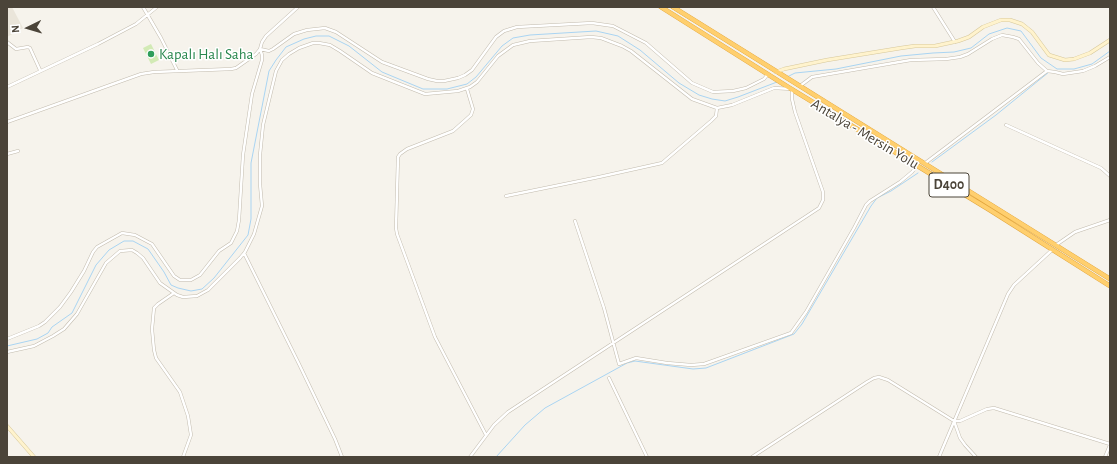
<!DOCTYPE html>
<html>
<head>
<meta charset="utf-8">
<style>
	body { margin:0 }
	#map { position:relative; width:1117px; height:464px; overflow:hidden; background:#f6f3ec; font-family:"Alegreya Sans",sans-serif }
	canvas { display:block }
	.frame { position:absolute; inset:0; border:8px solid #4b4439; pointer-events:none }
	.north { position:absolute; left:8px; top:8px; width:40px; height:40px; -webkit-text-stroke:3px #fff; paint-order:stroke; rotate:265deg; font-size:11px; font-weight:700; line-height:16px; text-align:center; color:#4b4439 }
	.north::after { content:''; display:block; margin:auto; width:14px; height:18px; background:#4b4439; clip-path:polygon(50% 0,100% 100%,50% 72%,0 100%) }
</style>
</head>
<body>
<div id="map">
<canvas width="1117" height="464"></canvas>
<div class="frame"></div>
<div class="north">N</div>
</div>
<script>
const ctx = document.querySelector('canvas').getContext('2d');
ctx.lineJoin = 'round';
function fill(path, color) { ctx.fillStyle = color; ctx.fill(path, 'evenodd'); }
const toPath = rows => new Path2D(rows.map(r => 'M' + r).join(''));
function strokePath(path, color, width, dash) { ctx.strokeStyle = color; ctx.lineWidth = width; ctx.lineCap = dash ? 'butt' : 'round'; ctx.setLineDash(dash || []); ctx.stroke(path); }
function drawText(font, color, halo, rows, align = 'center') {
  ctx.font = font + ' "Alegreya Sans",sans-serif'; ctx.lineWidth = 3; ctx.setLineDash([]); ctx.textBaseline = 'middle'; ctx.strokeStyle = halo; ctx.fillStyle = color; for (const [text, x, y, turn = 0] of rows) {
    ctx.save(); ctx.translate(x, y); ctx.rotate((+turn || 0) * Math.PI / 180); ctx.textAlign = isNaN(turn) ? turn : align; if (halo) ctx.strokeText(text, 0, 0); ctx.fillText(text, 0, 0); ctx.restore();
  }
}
fill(toPath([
	[7,7,12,7,23,28,7,37]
]), '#eae5da');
fill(toPath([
	[151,44,159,60,151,64,143,48]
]), '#d2eab5');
strokePath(toPath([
	[787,77,795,73,836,69,901,56,933,53,954,52,971,48,989,34,1007,28,1021,31,1041,58,1057,69,1074,69,1092,64,1110,51],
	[932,162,996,115,1049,72],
	[7,346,37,339,48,333,52,327,72,313,96,265,109,250,124,241,133,241,148,249,164,272,171,285,178,288,191,291,202,289,214,278,248,235,251,219,251,163,269,71,276,60,286,47,304,39,316,36,329,36,349,46,382,72,423,89,447,89,467,84,476,77,502,46,513,38,530,35,596,31,618,36,640,50,679,83,699,95,712,99,725,101,738,97,777,82],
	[496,457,525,425,545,408,627,363,635,361,693,369,706,368,794,334,802,324,871,206,877,198,891,191,918,173],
	[1109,457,1110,456]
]), '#a9d4f2', 1);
const street = toPath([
	[143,7,161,38,177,70],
	[933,7,955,42],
	[7,42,16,49,28,47,30,48,40,70],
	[260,49,269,51,273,49,294,34,307,30,325,28,336,32,382,62,428,79,437,81,444,81,458,78,465,75,472,70,496,37,504,31,517,27,592,23,613,26,646,43,692,83,713,92,733,91,746,88,764,79,768,74],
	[800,86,812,77,911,60,946,59,960,57,968,54,992,39,1002,35,1013,37,1019,39,1038,63,1047,71,1055,72,1063,74,1083,71,1095,66,1110,57],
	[7,87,98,44,136,24,157,7],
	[467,89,473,109,471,115,453,131,407,149,400,154,398,157,396,228,397,234,435,337,486,435],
	[7,122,141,74,154,72,231,69,236,68,256,54,260,49,262,42,266,36,298,7],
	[1006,125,1101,168,1110,176],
	[7,154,18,151],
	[924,164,1047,71],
	[506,196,599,177,662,163,711,121,716,116,717,108],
	[575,221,604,308,619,364,636,358,667,363,691,365,704,364,791,333,806,312,854,228,866,205,870,201,900,182,912,172,917,166],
	[1056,245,1075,232,1110,220],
	[244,253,299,364,335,439,342,457],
	[174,293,158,304,154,308,152,329,154,350,156,358,180,392,188,416,191,435,183,457],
	[7,339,39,326,45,322,60,307,71,292,84,271,93,252,97,247,122,233,135,235,152,244,174,276,180,280,191,280,200,275,219,251,231,243,237,231,239,220,243,155,252,94,262,60,262,55,260,49],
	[7,352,34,346,53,336,64,329,77,314,106,263,120,251,132,250,137,253,143,258,160,283,177,295,183,297,197,296,208,290,240,258,245,252,254,234,262,206,260,184,260,155,263,125,276,71,282,60,289,54,299,48,313,43,319,43,330,45,340,51,372,73,425,94,458,91,470,87,477,82,498,56,513,45,530,41,591,37,601,38,622,46,631,51,692,99,717,108,732,105,774,88,792,89,792,99,795,112,823,192,823,200,819,208,508,412,494,425,470,457],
	[609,378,647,457],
	[954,421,960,438,965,445,976,457],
	[752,457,867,382,874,378,879,377,888,380,954,421,960,421,987,409,994,408,1110,444],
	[939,457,1008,294,1014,285,1052,250],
	[1105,457,1110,445]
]);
const secondary = toPath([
	[776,72,784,69,827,60,901,48,915,46,935,46,958,41,969,37,983,27,1001,20,1010,20,1022,24,1032,32,1049,55,1065,60,1074,59,1090,53,1110,40],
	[7,426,34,457]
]);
const highway = toPath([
	[661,7,788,87,990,210,1110,286],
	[673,7,1110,279]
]);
strokePath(street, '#c2bbae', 3.5);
strokePath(secondary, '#d6c79b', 4);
strokePath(highway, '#e0a43c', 5);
strokePath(street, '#fff', 2.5);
strokePath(secondary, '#fff3cd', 3);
strokePath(highway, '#ffcf6e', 4);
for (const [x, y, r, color] of [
	[151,54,4,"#2e9e5b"]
]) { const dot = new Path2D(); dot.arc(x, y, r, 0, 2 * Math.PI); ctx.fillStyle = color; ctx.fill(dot); strokePath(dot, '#fff', 1.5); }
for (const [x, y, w] of [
	[949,185,40]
]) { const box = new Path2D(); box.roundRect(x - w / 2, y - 12, w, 24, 3); ctx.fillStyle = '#fff'; ctx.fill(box); strokePath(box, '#4b4439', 1); }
drawText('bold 14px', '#4b4439', null, [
	["D400",949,185]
]);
drawText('15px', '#27864d', '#fff', [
	["Kapalı Halı Saha",159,54]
], 'left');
drawText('15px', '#4b4439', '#fff', [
	["Antalya - Mersin Yolu",865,134,31]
]);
</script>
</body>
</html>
